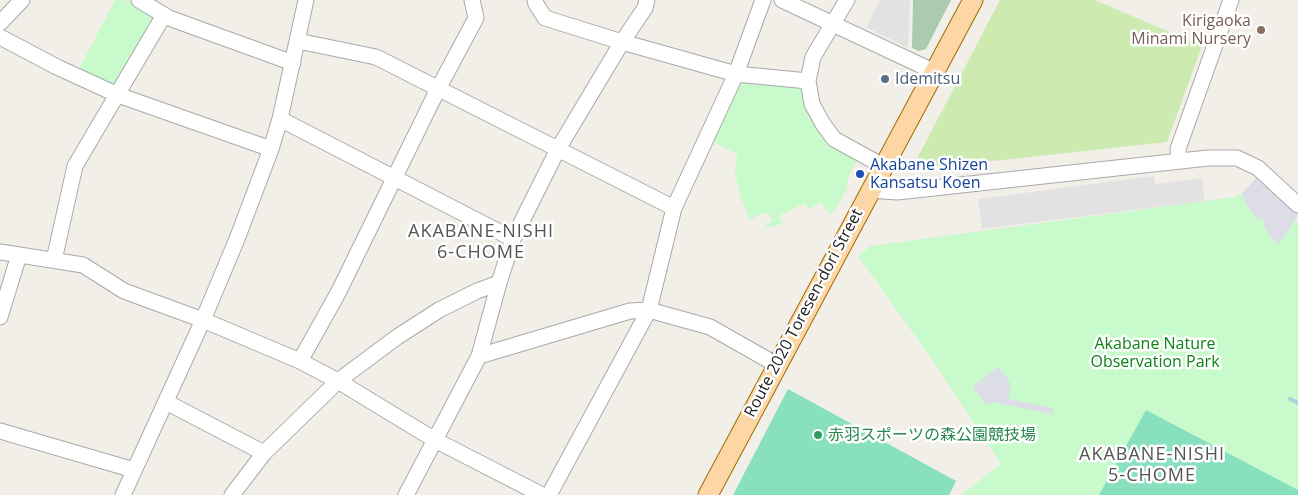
<!DOCTYPE html>
<html>
<head>
<meta charset="utf-8">
<style>
	body { margin:0 }
	canvas { display:block; background:#f2efe9 }
</style>
</head>
<body>
<canvas width="1298" height="495"></canvas>
<script>
const ctx = document.querySelector('canvas').getContext('2d');
ctx.lineJoin = 'round';
function fill(path, color) { ctx.fillStyle = color; ctx.fill(path, 'evenodd'); }
const toPath = rows => new Path2D(rows.map(r => 'M' + r).join(''));
function strokePath(path, color, width, dash) { ctx.strokeStyle = color; ctx.lineWidth = width; ctx.lineCap = dash ? 'butt' : 'round'; ctx.setLineDash(dash || []); ctx.stroke(path); }
function drawText(font, color, halo, rows, align = 'center') {
  ctx.font = font + ' "Open Sans","Noto Sans JP",sans-serif'; ctx.lineWidth = 5; ctx.setLineDash([]); ctx.textBaseline = 'middle'; ctx.strokeStyle = halo; ctx.fillStyle = color; for (const [text, x, y, turn = 0] of rows) {
    ctx.save(); ctx.translate(x, y); ctx.rotate((+turn || 0) * Math.PI / 180); ctx.textAlign = isNaN(turn) ? turn : align; if (halo) ctx.strokeText(text, 0, 0); ctx.fillText(text, 0, 0); ctx.restore();
  }
}
fill(toPath([
	[1000,0,1095,0,1202,46,1167,142,911,170]
]), '#cdebb0');
fill(toPath([
	[913,0,951,0,926,49,919,51,912,48]
]), '#aacbaf');
fill(toPath([
	[115,0,131,1,156,18,117,84,111,86,78,71],
	[743,77,802,90,808,108,859,157,848,177,847,188,837,207,830,215,821,202,809,209,805,203,779,216,782,224,763,228,773,220,767,213,764,215,761,213,750,220,740,195,735,173,737,154,711,141],
	[1256,178,1298,215,1295,221,1298,223,1298,495,961,495,1001,464,928,354,858,256,870,246,1235,197,1242,194]
]), '#c8facc');
fill(toPath([
	[788,389,956,481,949,495,733,495],
	[1146,410,1298,490,1298,495,1099,495]
]), '#88e0be');
fill(toPath([
	[880,0,910,0,908,48,866,27],
	[1154,176,1155,184,1202,178,1205,201,982,229,978,199]
]), '#e2e2e2');
fill(toPath([
	[1256,178,1298,215,1284,238,1278,243,1271,238,1264,227,1264,220,1260,220,1255,216,1247,205,1242,194],
	[999,367,1011,384,1008,399,1053,408,1053,414,992,402,986,406,973,386]
]), '#dddde8');
strokePath(toPath([
	[1290,399,1298,403]
]), '#aad3df', 4);
const minor = toPath([
	[139,0,169,18,293,63],
	[535,0,536,4,545,18,622,42,736,74,808,81],
	[782,0,935,72],
	[847,0,813,57,808,81,812,104,823,124,834,139,883,166],
	[0,23,22,0],
	[0,37,57,67,118,95,271,149],
	[298,41,376,57,674,208],
	[280,119,513,239],
	[1179,161,1178,149,1231,0],
	[870,190,897,192,1208,158,1237,158,1258,168,1298,205],
	[0,252,83,265,124,291,203,320,300,361,338,381,435,440,542,495],
	[54,260,75,166,164,15],
	[0,317,19,255],
	[479,356,630,311,649,310,710,327,777,365],
	[300,361,338,293,438,89,476,18,472,0],
	[166,402,264,453],
	[0,431,134,470],
	[123,495,203,320,237,239,271,149,280,119,306,0],
	[232,495,264,453,338,381,397,337,439,310,477,291,499,283],
	[406,495,479,356,499,283,513,239,558,149,622,42,645,8,647,0],
	[549,495,649,310,674,208,736,74,763,0]
]);
const major = toPath([
	[708,495,973,0]
]);
strokePath(minor, '#a9a9a9', 17);
strokePath(major, '#a06b00', 21);
strokePath(minor, '#fff', 15);
strokePath(major, '#fcd6a4', 19);
for (const [x, y, r, color] of [
	[1261,30,5,"#8d6e63"],
	[885,79,5,"#5c6f8a"],
	[860,174,5,"#1a4fb4"],
	[818,435,5,"#2e9e5b"]
]) { const dot = new Path2D(); dot.arc(x, y, r, 0, 2 * Math.PI); ctx.fillStyle = color; ctx.fill(dot); strokePath(dot, '#fff', 2); }
drawText('16px', '#785e54', '#fff', [
	["Kirigaoka",1251,21],
	["Minami Nursery",1251,39]
], 'right');
drawText('16px', '#4e5e75', '#fff', [
	["Idemitsu",895,79]
], 'left');
drawText('16px', '#164399', '#fff', [
	["Akabane Shizen",870,165],
	["Kansatsu Koen",870,183]
], 'left');
drawText('16px', '#222', '#fff', [
	["Route 2020 Toresen-dori Street",804,313,-62]
]);
drawText('16px', '#0c8416', '#fff', [
	["Akabane Nature",1155,344],
	["Observation Park",1155,362]
]);
drawText('16px', '#27864d', '#fff', [
	["赤羽スポーツの森公園競技場",828,435]
], 'left');
ctx.letterSpacing = '1px';
drawText('18px', '#555', '#fff', [
	["AKABANE-NISHI",481,232],
	["6-CHOME",481,253],
	["AKABANE-NISHI",1152,455],
	["5-CHOME",1152,476]
]);
ctx.letterSpacing = '0px';
</script>
</body>
</html>
